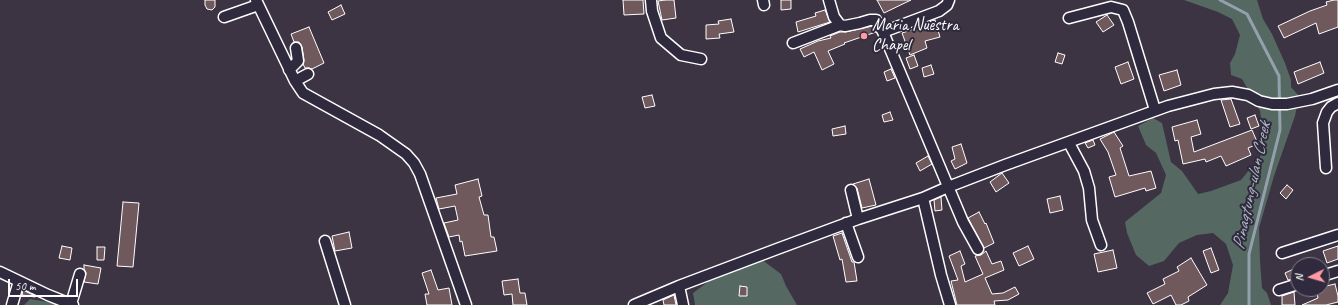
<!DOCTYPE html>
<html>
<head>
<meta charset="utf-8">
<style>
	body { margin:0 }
	#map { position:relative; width:1338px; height:305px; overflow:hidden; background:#3c3343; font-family:Caveat,sans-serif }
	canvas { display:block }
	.north { position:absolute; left:1290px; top:257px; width:40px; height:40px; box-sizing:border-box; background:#2f2a3d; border:1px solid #827f8b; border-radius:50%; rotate:265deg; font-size:11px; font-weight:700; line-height:16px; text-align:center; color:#fff }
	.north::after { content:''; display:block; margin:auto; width:14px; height:18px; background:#ff9aa2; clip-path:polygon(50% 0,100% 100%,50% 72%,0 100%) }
	.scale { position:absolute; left:8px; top:279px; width:70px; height:18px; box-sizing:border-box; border:2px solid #fff; border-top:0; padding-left:5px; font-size:12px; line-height:14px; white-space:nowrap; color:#fff; -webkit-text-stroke:3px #2f2a3d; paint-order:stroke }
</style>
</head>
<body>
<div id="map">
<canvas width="1338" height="305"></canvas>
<div class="north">N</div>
<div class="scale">50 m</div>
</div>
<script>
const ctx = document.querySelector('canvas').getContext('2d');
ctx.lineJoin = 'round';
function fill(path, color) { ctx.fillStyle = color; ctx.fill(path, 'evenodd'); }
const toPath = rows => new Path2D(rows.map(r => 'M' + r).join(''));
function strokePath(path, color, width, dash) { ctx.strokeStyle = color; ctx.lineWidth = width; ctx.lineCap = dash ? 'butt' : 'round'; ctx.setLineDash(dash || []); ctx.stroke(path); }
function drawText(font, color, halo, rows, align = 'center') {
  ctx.font = font + ' Caveat,sans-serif'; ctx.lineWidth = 4; ctx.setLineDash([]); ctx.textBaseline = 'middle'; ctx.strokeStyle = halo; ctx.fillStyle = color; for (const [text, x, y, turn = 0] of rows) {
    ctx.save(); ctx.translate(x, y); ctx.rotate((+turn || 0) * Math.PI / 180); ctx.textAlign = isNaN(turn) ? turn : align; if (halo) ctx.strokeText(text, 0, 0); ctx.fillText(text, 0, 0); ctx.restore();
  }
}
fill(toPath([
	[1184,0,1257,0,1263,19,1272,34,1285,63,1291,80,1291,87,1299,96,1295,116,1274,176,1259,228,1260,260,1262,288,1267,293,1271,305,1220,305,1228,293,1233,265,1226,244,1213,233,1197,235,1179,243,1164,261,1149,266,1136,255,1127,233,1125,222,1161,193,1166,175,1156,153,1146,145,1138,126,1153,118,1162,123,1171,162,1182,171,1198,194,1211,191,1241,180,1265,150,1260,111,1242,79,1231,75,1230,63,1235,54,1240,35,1232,19,1218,12],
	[761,259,781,274,786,286,797,305,695,305,693,293,717,275],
	[30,299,48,302,58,305,24,305]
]), '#556861');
strokePath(toPath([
	[1220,0,1247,14,1279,76,1280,130,1249,254,1249,305]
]), '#95a0af', 3);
const building = toPath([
	[205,0,215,0,215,7,212,10,207,9,205,5,205,0],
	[623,0,643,0,644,14,624,15,623,0],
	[665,0,674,0,676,18,662,20,658,1,665,0],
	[781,0,791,0,791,9,781,10,781,0],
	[877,0,911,0,884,13,877,0],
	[1334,0,1338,0,1338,27,1319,34,1316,23,1284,38,1278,26,1310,11,1327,5,1326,2,1334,0],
	[341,5,345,14,332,20,328,12,341,5],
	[825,10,830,22,798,32,796,22,816,16,815,13,825,10],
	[1107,15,1114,25,1103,32,1096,22,1107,15],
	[731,19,734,32,719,34,720,38,706,39,706,25,719,24,718,21,731,19],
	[935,20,940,37,925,41,927,48,910,55,902,33,924,26,923,24,935,20],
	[872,26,876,32,844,43,845,44,828,51,834,64,822,70,814,52,804,57,800,49,818,41,831,38,830,36,840,32,846,32,872,26],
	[309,27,324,63,312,69,309,68,305,68,303,64,304,60,302,47,299,42,294,42,291,34,309,27],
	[1058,53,1065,55,1062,64,1055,62,1058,53],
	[914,55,918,66,910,69,906,58,914,55],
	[1128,62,1134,79,1121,84,1115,67,1128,62],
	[1320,62,1324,73,1298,84,1294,72,1320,62],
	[931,65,934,74,924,77,922,68,931,65],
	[891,69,895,78,887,81,884,72,891,69],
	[1177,70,1181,85,1164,91,1159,75,1177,70],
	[652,95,655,106,645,108,642,97,652,95],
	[1231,99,1240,124,1230,127,1221,100,1231,99],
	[890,112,893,120,884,122,882,115,890,112],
	[1255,115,1259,126,1251,129,1247,118,1255,115],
	[1197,120,1201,134,1191,137,1194,152,1252,130,1258,144,1248,148,1251,155,1226,166,1221,156,1206,162,1205,159,1183,164,1178,140,1175,141,1172,127,1197,120],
	[845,126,846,134,833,136,832,129,845,126],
	[1114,132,1123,146,1120,148,1129,176,1151,171,1156,188,1146,191,1145,188,1115,197,1109,177,1116,175,1108,152,1100,139,1114,132],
	[1093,140,1095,145,1088,148,1085,143,1093,140],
	[961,144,967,163,955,169,951,161,955,159,952,147,961,144],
	[928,156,932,164,920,171,916,163,928,156],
	[1002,173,1009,183,996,192,990,182,1002,173],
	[478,179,482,196,479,197,484,215,488,215,491,237,494,237,497,251,465,256,462,241,460,242,459,235,449,237,444,223,458,220,455,206,439,209,436,198,457,194,455,185,478,179],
	[869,179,876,205,862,208,857,188,853,184,869,179],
	[1287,185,1293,190,1286,199,1280,193,1287,185],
	[1060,196,1063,210,1050,213,1047,199,1060,196],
	[941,197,942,210,935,211,934,200,941,197],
	[123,202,139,203,133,267,117,266,123,202],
	[979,212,985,224,986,223,994,243,984,248,968,218,979,212],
	[349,232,352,248,335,251,332,236,349,232],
	[842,233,852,262,854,262,857,281,846,282,842,259,840,260,833,236,842,233],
	[62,246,72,248,70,260,59,258,62,246],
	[1028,246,1034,259,1019,266,1013,253,1028,246],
	[1338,246,1338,259,1327,263,1323,251,1338,246],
	[97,247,105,247,104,260,97,260,97,247],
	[1211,248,1219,270,1211,273,1203,251,1211,248],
	[1113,250,1117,268,1098,272,1094,254,1113,250],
	[960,251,965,264,961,266,965,282,983,274,975,256,981,255,986,251,992,264,1001,261,1004,270,985,278,992,294,1003,293,1015,287,1019,294,1008,300,994,301,995,305,957,305,951,281,958,280,949,256,960,251],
	[1191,258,1207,285,1188,297,1189,301,1181,305,1176,305,1171,295,1153,304,1147,293,1165,284,1163,279,1179,271,1177,267,1191,258],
	[84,265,101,268,98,284,84,282,86,273,84,269,84,265],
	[1298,267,1298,278,1288,280,1285,273,1298,267],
	[431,270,438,290,449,288,452,305,427,305,425,294,429,294,422,273,431,270],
	[518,279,520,293,525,293,527,305,513,305,512,294,504,295,502,281,518,279],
	[1335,284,1338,296,1338,302,1326,305,1302,305,1318,298,1316,289,1322,289,1322,287,1335,284],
	[740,286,747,287,747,296,739,296,740,286],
	[23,290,35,296,35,297,22,295,23,290],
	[1294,292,1295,305,1282,305,1282,296,1294,292],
	[674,295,676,305,664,305,663,300,674,295]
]);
fill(building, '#6f595d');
strokePath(building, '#fff', 1);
const minor = toPath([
	[256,0,295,81,303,93,379,135,406,154,414,163,420,174,466,305],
	[651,0,652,11,661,38,681,55,701,59],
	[763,0,764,5],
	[829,0,834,17,840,25,845,26,860,23,870,20,876,20,883,32,963,222,978,249],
	[224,17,258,5],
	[1069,18,1111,7,1123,10,1128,22,1155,110],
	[883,32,939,11,947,5,949,0],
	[793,43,840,25],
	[289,70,298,61,296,48],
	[295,81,308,74],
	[1069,143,1084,171,1089,188,1092,220,1101,245],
	[1326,168,1323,123,1327,112,1331,107,1338,103],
	[851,190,858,219],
	[923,198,941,275,950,305],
	[846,223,858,257],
	[325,241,345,305],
	[1282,253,1338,235],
	[0,272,48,295,73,305],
	[1322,276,1338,271],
	[679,286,683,305],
	[1279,290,1298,284],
	[71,304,80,274],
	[12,305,19,281],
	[634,305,679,286,777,249,858,219,923,198,948,187,1005,165,1168,106,1214,94,1232,92,1248,95,1259,101,1272,104,1287,104,1312,99,1338,90]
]);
strokePath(minor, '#fff', 13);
strokePath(minor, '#2f2a3d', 10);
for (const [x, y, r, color] of [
	[864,36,4,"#ff9aa2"]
]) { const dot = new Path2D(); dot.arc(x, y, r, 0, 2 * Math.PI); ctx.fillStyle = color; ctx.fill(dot); strokePath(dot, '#2f2a3d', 1.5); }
drawText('17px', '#fff', '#2f2a3d', [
	["Maria Nuestra",872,26],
	["Chapel",872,46]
], 'left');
drawText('italic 18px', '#afb7c3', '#2f2a3d', [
	["Pinagtung-ulan Creek",1252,186,-78]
]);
</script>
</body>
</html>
